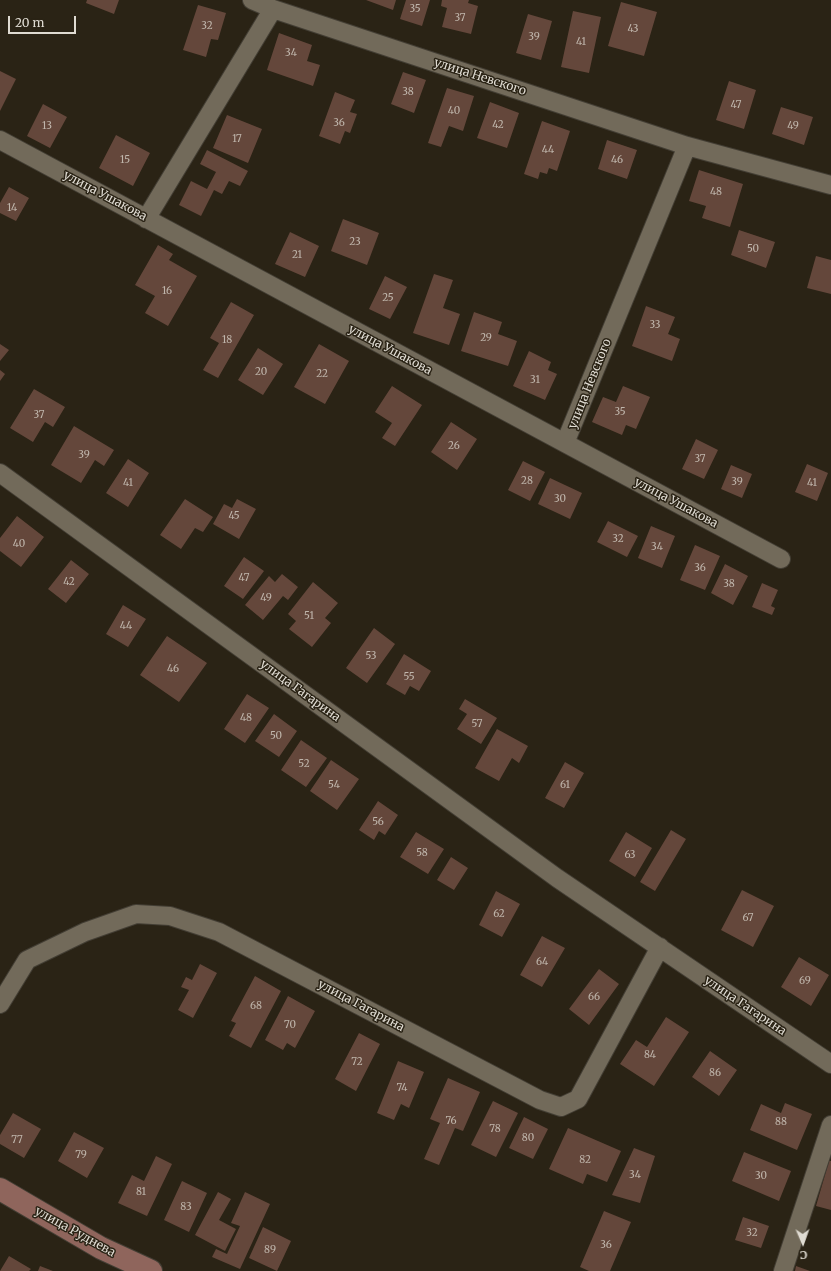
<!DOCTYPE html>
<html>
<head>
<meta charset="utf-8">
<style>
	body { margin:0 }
	#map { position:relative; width:831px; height:1271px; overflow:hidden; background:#2a2315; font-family:Merriweather,serif }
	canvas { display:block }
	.north { position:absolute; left:783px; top:1223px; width:40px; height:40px; -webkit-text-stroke:3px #2a2315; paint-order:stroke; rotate:178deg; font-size:11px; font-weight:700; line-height:16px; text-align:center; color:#dfdbd2 }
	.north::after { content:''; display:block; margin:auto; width:14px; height:18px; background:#dfdbd2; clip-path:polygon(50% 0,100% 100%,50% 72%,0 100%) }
	.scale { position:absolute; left:8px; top:16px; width:68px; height:18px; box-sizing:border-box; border:2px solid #dfdbd2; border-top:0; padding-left:5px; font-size:12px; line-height:14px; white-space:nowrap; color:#dfdbd2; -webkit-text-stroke:3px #2a2315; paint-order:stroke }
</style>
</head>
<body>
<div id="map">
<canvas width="831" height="1271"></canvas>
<div class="north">С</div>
<div class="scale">20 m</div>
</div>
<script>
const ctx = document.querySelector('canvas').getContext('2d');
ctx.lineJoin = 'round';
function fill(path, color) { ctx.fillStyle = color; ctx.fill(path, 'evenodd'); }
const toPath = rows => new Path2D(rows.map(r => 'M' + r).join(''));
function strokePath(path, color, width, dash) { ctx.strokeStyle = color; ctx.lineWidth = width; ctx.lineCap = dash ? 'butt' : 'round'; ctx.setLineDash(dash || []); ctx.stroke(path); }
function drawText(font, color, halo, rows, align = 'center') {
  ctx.font = font + ' Merriweather,serif'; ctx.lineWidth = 3; ctx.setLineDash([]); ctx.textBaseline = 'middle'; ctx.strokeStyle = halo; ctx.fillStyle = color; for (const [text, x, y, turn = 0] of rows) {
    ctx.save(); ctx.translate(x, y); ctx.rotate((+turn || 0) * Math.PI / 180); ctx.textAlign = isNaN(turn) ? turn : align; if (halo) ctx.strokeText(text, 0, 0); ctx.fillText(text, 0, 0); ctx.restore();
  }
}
fill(toPath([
	[87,0,119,0,114,14,86,3],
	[366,0,396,0,393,10],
	[406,0,430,0,422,26,400,19],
	[442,0,469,0,468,3,478,6,471,34,442,27,447,8,441,6],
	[621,2,657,12,644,56,608,46],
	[198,5,226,13,218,40,211,39,206,57,183,50],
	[573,11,601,17,589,73,561,67],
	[528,14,552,21,541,60,516,53],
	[279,33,312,45,307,61,320,65,313,86,267,70],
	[0,71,16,79,0,111],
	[403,72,426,80,414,113,391,104],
	[729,81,756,90,744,129,716,120],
	[447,88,474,96,463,131,449,126,441,147,428,143],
	[335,92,355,100,350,112,357,114,350,133,345,131,340,144,319,136],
	[490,102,519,113,507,148,477,138],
	[43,104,67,117,50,148,27,136],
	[781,107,813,117,804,145,772,134],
	[227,115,262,129,248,163,213,148],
	[542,121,570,131,557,171,549,168,547,174,540,172,538,179,524,174],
	[116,135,150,153,133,186,99,168],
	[607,140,637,150,627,179,598,169],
	[207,150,248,171,240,186,229,181,222,194,214,190,201,216,179,205,191,181,207,189,216,172,200,164],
	[699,170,743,184,730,227,702,218,706,206,689,201],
	[9,187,29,198,16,221,0,213,0,203],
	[343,219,379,233,367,265,331,251],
	[739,230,775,242,766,268,731,255],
	[290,232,319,246,305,277,275,264],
	[158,245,173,254,169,260,197,276,168,326,145,313,155,296,135,285],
	[816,256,831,260,831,294,807,288],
	[434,274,453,280,443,308,460,314,449,345,413,333],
	[385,276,407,287,390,319,369,309],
	[231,302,254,315,218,378,203,370,219,343,210,338],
	[646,306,675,317,668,334,680,339,672,361,632,346],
	[474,312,502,322,498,334,517,341,508,366,461,351],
	[0,344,9,350,0,361],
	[319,344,349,361,325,404,294,387],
	[258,348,283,364,263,395,238,380],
	[529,351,551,362,548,370,557,374,545,400,513,386],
	[0,370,5,374,0,381],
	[392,386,422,405,395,446,382,438,392,423,375,412],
	[623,386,650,397,636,429,626,425,622,435,592,422,603,397,616,402],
	[34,389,65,407,53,427,45,422,33,442,10,428],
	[451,422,477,439,457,470,431,452],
	[74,426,114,450,104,466,95,460,81,483,51,465],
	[696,439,718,450,704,479,682,469],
	[128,459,149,473,128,507,106,493],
	[523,461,545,472,530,501,508,490],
	[807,464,828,473,817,501,795,492],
	[731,465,752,474,742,498,721,489],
	[550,478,582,493,570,519,538,504],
	[185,499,213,517,203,532,195,528,181,549,160,535],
	[237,499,256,509,239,539,213,524,224,504,232,508],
	[17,516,44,537,21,567,0,551,0,538],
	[608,521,638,536,627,557,597,542],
	[651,526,675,536,662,568,638,558],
	[695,545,720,556,705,590,680,580],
	[244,557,264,571,243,599,224,586],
	[71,560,89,574,66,603,48,589],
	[725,564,748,576,733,605,711,593],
	[282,574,298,587,288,600,283,596,263,620,245,605,269,576,275,582],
	[313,582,338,603,325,618,331,623,312,647,289,629,296,621,288,614],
	[762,583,778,590,771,606,775,608,772,615,752,607],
	[123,605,146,619,128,647,106,634],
	[374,628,395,644,367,683,346,668],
	[167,636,207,663,179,702,140,675],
	[404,654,431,671,419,691,410,686,405,695,386,684],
	[247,694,269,708,245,743,224,729],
	[465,699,497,718,481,744,457,729,467,714,459,709],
	[274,714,297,731,279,757,255,741],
	[497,729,528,746,519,763,512,758,499,781,475,768],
	[301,740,327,758,306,787,281,770],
	[331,760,359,779,337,810,310,791],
	[565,762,584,773,564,808,545,798],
	[378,801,398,815,385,835,379,831,374,840,359,830],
	[671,830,686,839,655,891,640,882],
	[416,832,444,849,428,874,400,857],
	[626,832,652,848,635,877,609,861],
	[451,857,468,868,454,890,437,880],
	[742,890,774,906,753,947,721,930],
	[496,891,520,904,502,937,479,925],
	[542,936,565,948,542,987,520,975],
	[799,957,829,975,811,1006,781,987],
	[200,964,217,973,193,1018,178,1010,189,990,181,987,186,977,192,980],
	[599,969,619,984,589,1025,569,1009],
	[255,976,281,991,251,1048,229,1036,236,1023,231,1021],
	[288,996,315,1011,295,1048,287,1043,283,1050,265,1040],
	[666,1017,689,1032,654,1086,620,1064,636,1040,647,1047],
	[359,1033,380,1044,356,1091,335,1079],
	[710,1051,737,1070,719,1096,692,1077],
	[398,1061,424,1072,409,1108,401,1104,394,1120,377,1113],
	[448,1078,480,1092,463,1131,455,1128,439,1165,424,1159,440,1123,430,1119],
	[493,1101,518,1113,496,1157,471,1145],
	[785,1103,812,1114,797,1150,750,1130,761,1104,781,1113],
	[13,1113,41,1129,24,1158,0,1144,0,1135],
	[524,1117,548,1129,533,1159,509,1148],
	[568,1128,621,1151,607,1182,587,1174,583,1184,549,1169],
	[74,1132,104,1148,87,1178,58,1161],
	[634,1148,655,1156,640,1203,612,1195],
	[744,1152,791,1171,779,1201,732,1181],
	[156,1156,172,1164,147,1216,118,1203,132,1175,144,1181],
	[829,1161,831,1161,831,1210,816,1206],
	[182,1181,207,1193,189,1232,164,1220],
	[218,1192,231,1199,219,1220,236,1229,225,1251,195,1235],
	[245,1192,270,1204,240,1269,212,1257,216,1249,227,1254,240,1226,231,1223],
	[604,1211,631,1222,610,1271,589,1271,580,1267],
	[743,1217,769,1226,761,1248,735,1240],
	[263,1227,291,1241,277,1271,249,1258],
	[9,1256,31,1269,29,1271,0,1271],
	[40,1266,53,1271,38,1271],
	[796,1266,810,1271,795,1271]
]), '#64473b');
const street = toPath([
	[252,0,273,9,687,146,831,185],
	[0,140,781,559],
	[146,219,273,9],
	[565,443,687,146],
	[0,473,557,878,831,1064],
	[0,1004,27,960,85,932,136,914,170,916,219,932,540,1100,561,1107,578,1099,660,947],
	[783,1271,831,1125]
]);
const secondary = toPath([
	[0,1189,101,1248,151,1271]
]);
strokePath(street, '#433e34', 20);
strokePath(secondary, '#433e34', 24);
strokePath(street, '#726a5a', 18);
strokePath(secondary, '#8f655c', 22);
drawText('10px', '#c0b6ac', null, [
	["35",415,9],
	["37",460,18],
	["32",207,26],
	["43",633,29],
	["39",534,37],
	["41",581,42],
	["34",291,53],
	["38",408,92],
	["47",736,105],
	["40",454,111],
	["36",339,123],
	["42",498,125],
	["13",47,126],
	["49",793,126],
	["17",237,139],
	["44",548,150],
	["15",125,160],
	["46",617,160],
	["48",716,192],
	["14",12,208],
	["23",355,242],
	["50",753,249],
	["21",297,255],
	["16",167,291],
	["25",388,298],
	["33",655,325],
	["29",486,338],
	["18",227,340],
	["20",261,372],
	["22",322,374],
	["31",535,380],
	["35",620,412],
	["37",39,415],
	["26",454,446],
	["39",84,455],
	["37",700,459],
	["28",527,481],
	["39",737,482],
	["41",128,483],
	["41",812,483],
	["30",560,499],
	["45",234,516],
	["32",618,539],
	["40",19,544],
	["34",657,547],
	["36",700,568],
	["47",244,578],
	["42",69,582],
	["38",729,584],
	["49",266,598],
	["51",309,616],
	["44",126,626],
	["53",371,656],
	["46",173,669],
	["55",409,677],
	["48",246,718],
	["57",477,724],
	["50",276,736],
	["52",304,764],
	["54",334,785],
	["61",565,785],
	["56",378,822],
	["58",422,853],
	["63",630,855],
	["62",499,914],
	["67",748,918],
	["64",542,962],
	["69",805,981],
	["66",594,997],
	["68",256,1006],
	["70",290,1025],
	["84",650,1055],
	["72",357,1062],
	["86",715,1073],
	["74",402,1088],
	["76",451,1121],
	["88",781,1122],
	["78",495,1129],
	["80",528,1138],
	["77",17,1140],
	["79",81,1155],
	["82",585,1160],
	["34",635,1175],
	["30",761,1176],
	["81",141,1192],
	["83",186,1207],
	["32",752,1233],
	["36",606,1245],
	["89",270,1250]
]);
drawText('12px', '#dfdbd2', '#2a2315', [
	["улица Невского",480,77,18],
	["улица Ушакова",105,196,28],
	["улица Ушакова",390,350,28],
	["улица Невского",590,384,-68],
	["улица Ушакова",676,503,28],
	["улица Гагарина",300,691,36],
	["улица Гагарина",361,1006,28],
	["улица Гагарина",745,1006,34],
	["улица Руднева",75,1232,29]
]);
</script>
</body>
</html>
